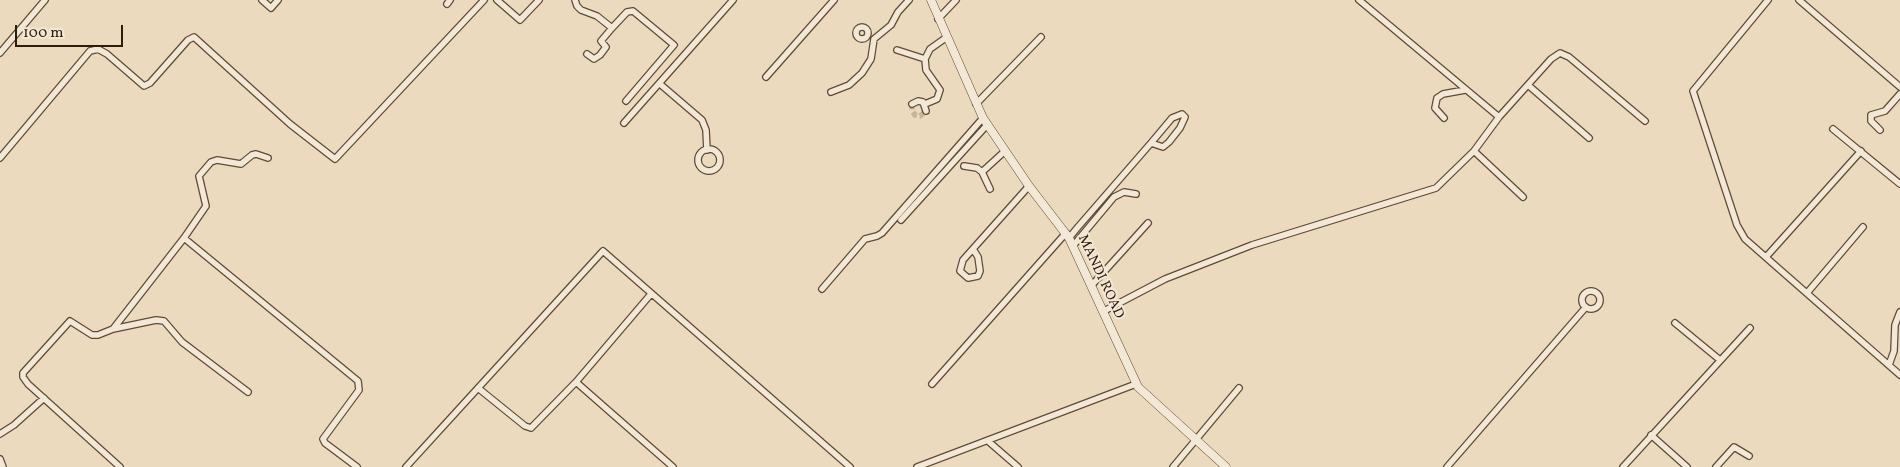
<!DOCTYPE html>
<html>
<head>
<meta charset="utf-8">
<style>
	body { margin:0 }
	#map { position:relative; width:1900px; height:467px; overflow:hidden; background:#ecdabe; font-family:Vollkorn,serif }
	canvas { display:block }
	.scale { position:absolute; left:15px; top:25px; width:108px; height:22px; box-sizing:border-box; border:2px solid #2e1b0b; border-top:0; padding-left:6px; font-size:15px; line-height:18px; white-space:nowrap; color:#2e1b0b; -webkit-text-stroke:4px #f3e7d5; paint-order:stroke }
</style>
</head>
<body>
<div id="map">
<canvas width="1900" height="467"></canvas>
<div class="scale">100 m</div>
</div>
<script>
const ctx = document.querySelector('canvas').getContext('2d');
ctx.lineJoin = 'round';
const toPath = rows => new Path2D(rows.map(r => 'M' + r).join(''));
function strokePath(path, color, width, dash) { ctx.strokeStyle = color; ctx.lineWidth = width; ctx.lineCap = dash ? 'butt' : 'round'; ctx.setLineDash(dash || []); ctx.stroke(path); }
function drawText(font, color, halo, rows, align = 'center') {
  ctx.font = font + ' Vollkorn,serif'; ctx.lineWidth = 4; ctx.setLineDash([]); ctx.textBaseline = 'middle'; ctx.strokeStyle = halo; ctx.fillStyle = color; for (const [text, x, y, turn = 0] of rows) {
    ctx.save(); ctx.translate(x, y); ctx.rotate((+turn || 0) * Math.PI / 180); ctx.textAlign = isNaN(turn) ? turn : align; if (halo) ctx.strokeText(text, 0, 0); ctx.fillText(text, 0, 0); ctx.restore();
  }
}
strokePath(toPath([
	[912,104,912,111,915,115,920,116,926,111]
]), '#c6b49a', 5.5, [5.5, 3]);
const minor = toPath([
	[262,0,271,8,278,0],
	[497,0,520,20,539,0],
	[575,0,577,6,581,10,597,16,612,28,627,12,633,11,674,45,626,101],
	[1359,0,1499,117],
	[1768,0,1693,91,1737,225,1745,239,1900,375],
	[1799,0,1900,87],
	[447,4,450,0],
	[938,19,956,0],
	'856 33a6 6 0 1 1 12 0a6 6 0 1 1-12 0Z',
	[897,50,925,59],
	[0,53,45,0],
	[587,54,594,59,600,55,606,47,601,41,612,28],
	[766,77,834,0],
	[660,84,702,120,706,130,707,150],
	[1528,85,1589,138],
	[831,92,849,85,862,73,871,59,874,39,891,25,898,12,909,0],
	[912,104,918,101,923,102,926,111],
	[925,104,937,99,940,90,926,70,925,59,930,49,947,37],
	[976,104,1041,37],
	[1444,118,1435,108,1437,98,1443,94,1465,90],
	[624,123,733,0],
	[1833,129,1900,184],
	[1880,130,1871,121,1871,115,1885,111,1900,94],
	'698 160a11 11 0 1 1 22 0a11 11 0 1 1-22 0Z',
	[1474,151,1523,197],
	[0,158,90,51,98,49,107,54,144,86,150,83,188,40,194,37,290,124,335,159,484,0],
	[964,166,977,168,982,172,990,189],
	[982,172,1005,151],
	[901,220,987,125],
	[184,238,358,381,359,390,323,439,325,443,357,467],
	[1069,238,1078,227,1151,143,1172,118,1182,114,1185,117,1180,128,1169,142,1163,147,1151,143],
	[1073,246,1114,197,1124,192,1136,194],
	[973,249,978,257,980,271,978,276,968,278,960,271,963,260,1029,186],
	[1766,257,1861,151],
	[1092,285,1148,223],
	[822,289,865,239,877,236,882,233,983,118],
	'1582 300a9 9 0 1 1 18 0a9 9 0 1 1-18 0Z',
	[1807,293,1863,227],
	[1104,311,1165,279,1252,245,1436,188,1474,151,1499,117,1551,59,1560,53,1569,57,1645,121],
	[1675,323,1720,360],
	[113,329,156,320,164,321,182,342,248,392],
	[1889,365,1894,351,1895,325,1900,312],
	[576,382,673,467],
	[932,384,1066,233],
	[478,388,525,426,531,428,576,382,651,294],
	[0,434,14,425,44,398],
	[1651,435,1687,467],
	[988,441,1018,467],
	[0,459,3,467],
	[120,467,28,384,23,377,23,373,70,321,92,335,98,335,113,329,184,238,206,206,199,176,211,162,217,160,241,164,252,155,256,154,268,158],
	[406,467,603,251,850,467],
	[917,467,1136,384],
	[1173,467,1239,388],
	[1447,467,1586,307],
	[1623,467,1750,328],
	[1716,467,1734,447,1749,456]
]);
const tertiary = toPath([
	[931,0,983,118,1029,186,1069,238,1138,387,1226,467]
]);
strokePath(minor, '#5e4b38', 8);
strokePath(tertiary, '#5e4b38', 9);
strokePath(minor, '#f3e7d5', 5.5);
strokePath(tertiary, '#f3e7d5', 8);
drawText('14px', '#2e1b0b', '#f3e7d5', [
	["MANDI ROAD",1100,277,65]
]);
</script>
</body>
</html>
